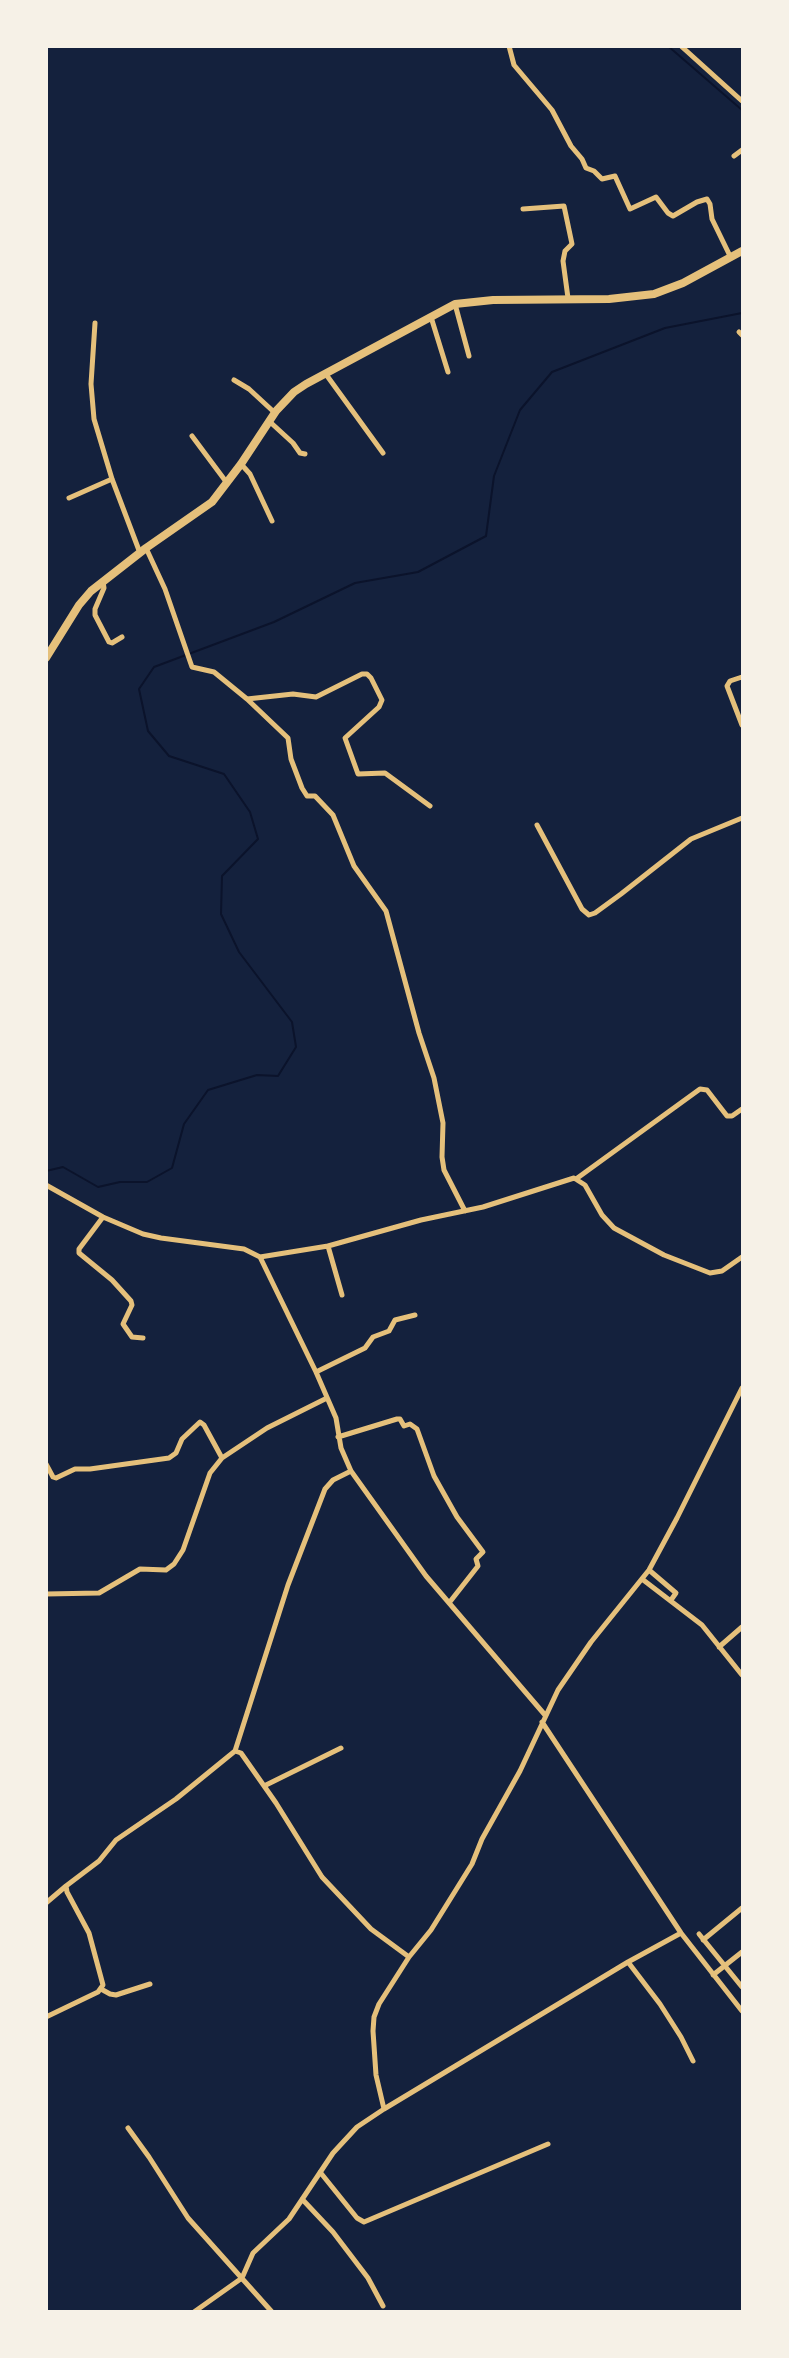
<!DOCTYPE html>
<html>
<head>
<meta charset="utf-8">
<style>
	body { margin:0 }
	#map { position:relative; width:789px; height:2358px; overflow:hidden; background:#14213d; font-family:Manrope,sans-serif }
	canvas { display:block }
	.frame { position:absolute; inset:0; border:48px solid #f6f1e7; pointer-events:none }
</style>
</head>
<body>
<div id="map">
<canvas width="789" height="2358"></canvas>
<div class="frame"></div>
</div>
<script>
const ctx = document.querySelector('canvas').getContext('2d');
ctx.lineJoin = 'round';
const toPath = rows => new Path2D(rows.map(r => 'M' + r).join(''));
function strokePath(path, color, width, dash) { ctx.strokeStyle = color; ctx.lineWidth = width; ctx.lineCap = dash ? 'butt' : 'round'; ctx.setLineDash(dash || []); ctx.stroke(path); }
strokePath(toPath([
	[668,46,742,110],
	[46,1171,63,1167,98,1187,120,1182,147,1182,172,1168,184,1124,208,1090,257,1075,278,1076,296,1047,292,1022,239,952,221,914,222,876,258,839,250,812,224,774,169,756,148,731,139,689,154,667,274,622,355,583,418,572,486,536,494,476,520,410,552,372,665,328,742,313]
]), '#0b132b', 2);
strokePath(toPath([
	[509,46,514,65,552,110,571,146,582,159,586,168,594,171,602,179,615,176,630,209,656,197,668,213,673,216,697,202,707,199,710,204,712,219,731,258],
	[681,46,742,101],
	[734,156,742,150],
	[523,209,564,206,572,244,565,251,563,261,568,298],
	[455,304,469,356],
	[431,317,448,372],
	[95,323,91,384,94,419,112,479,140,553],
	[739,332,742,335],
	[325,373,383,453],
	[234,380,249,389,275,413],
	[269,421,293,443,300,453,305,454],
	[192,436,227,483],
	[241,464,250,474,272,521],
	[69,498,112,479],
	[146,548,165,589,192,667,214,672,247,699,293,694,316,697,362,674,367,674,371,678,382,700,379,707,345,738,358,774,385,773,430,806],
	[103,582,104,588,95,609,95,615,109,642,112,643,122,637],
	[742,677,730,681,727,686,742,725],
	[247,699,288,738,291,759,302,788,307,796,315,796,333,815,354,866,386,911,419,1033,434,1078,443,1123,442,1157,444,1170,465,1211],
	[537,825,582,909,589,915,595,913,621,894,691,839,742,818],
	[576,1179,700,1089,707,1090,727,1116,732,1116,742,1109],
	[46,1185,103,1217,143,1234,161,1238,244,1249,260,1257,316,1372,336,1418,341,1448,351,1471,426,1576,545,1715],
	[103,1217,79,1249,79,1253,112,1280,131,1301,132,1305,123,1324,132,1337,143,1338],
	[328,1246,342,1295],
	[260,1257,328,1246,421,1220,483,1207,574,1178,585,1185,602,1215,614,1228,664,1255,710,1273,722,1271,742,1257],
	[316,1372,365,1348,373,1337,389,1331,395,1320,415,1315],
	[338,1437,397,1419,400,1419,404,1426,410,1424,417,1429,434,1476,457,1517,483,1552,476,1559,478,1566,449,1603],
	[46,1464,53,1477,56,1478,75,1469,90,1469,169,1458,176,1453,182,1439,200,1422,204,1425,222,1458],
	[649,1570,676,1593,671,1600],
	[642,1579,702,1625,742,1675],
	[46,1594,99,1593,140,1569,166,1570,174,1564,183,1550,210,1473,222,1458,267,1428,327,1398],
	[719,1647,742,1627],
	[542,1722,681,1933,742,2011],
	[235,1751,241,1753,276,1803,322,1877,371,1929,409,1957],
	[264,1786,341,1748],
	[46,1903,66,1886],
	[699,1934,742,1987],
	[703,1940,742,1908],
	[628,1962,681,1933],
	[713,1975,742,1952],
	[101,1989,110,1994,116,1995,150,1984],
	[46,2017,98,1992,103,1985,89,1933,67,1892,66,1886,99,1861,116,1840,176,1799,235,1751,288,1585,325,1489,333,1480,351,1471],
	[384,2109,376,2075,373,2031,374,2017,379,2004,409,1957,431,1930,472,1864,482,1839,520,1771,558,1690,591,1642,649,1570,677,1518,742,1388],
	[128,2128,149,2157,188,2218,272,2312],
	[320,2172,357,2218,364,2222,548,2144],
	[302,2199,333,2232,368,2278,383,2306],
	[194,2312,242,2278,253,2253,289,2219,333,2153,357,2127,384,2109,628,1962,660,2004,681,2037,693,2061]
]), '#e5c07b', 5);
strokePath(toPath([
	[46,658,79,605,91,591,146,548,212,502,241,464,276,411,294,392,306,384,455,304,493,300,609,299,654,294,683,283,742,251]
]), '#e5c07b', 8);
</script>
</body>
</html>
